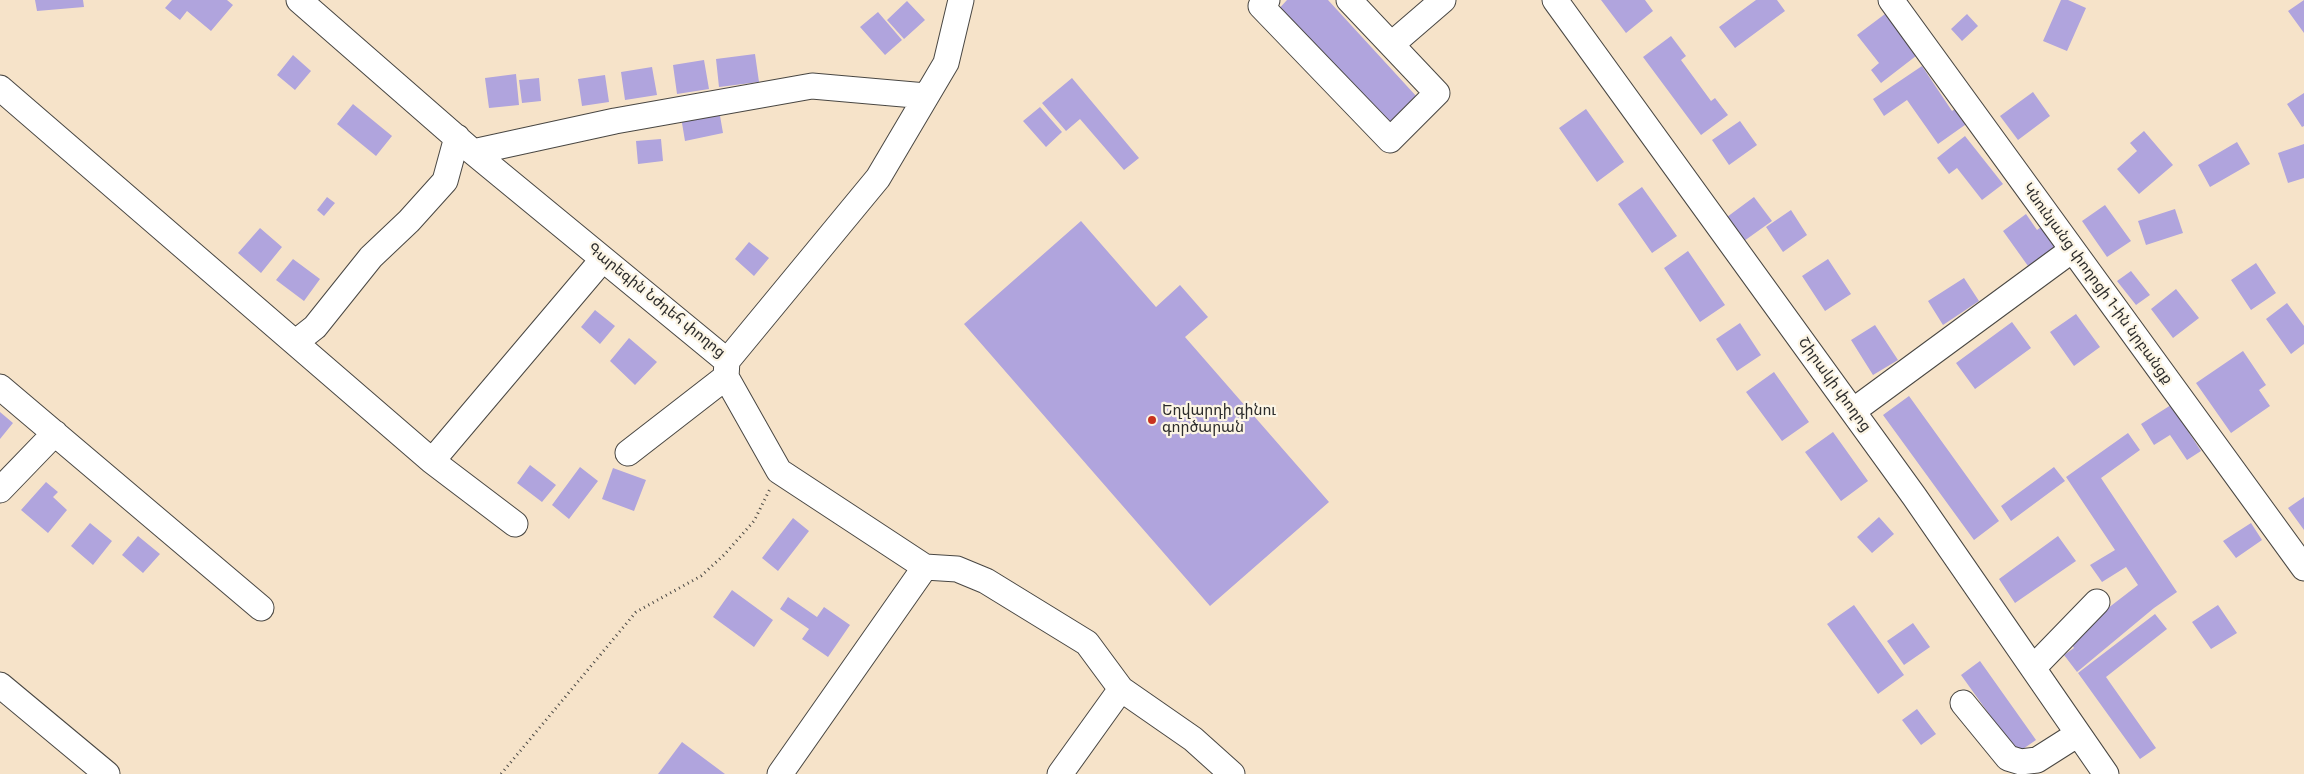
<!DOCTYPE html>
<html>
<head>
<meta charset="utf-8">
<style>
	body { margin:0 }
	canvas { display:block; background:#f6e3c9 }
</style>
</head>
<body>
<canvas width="2304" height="774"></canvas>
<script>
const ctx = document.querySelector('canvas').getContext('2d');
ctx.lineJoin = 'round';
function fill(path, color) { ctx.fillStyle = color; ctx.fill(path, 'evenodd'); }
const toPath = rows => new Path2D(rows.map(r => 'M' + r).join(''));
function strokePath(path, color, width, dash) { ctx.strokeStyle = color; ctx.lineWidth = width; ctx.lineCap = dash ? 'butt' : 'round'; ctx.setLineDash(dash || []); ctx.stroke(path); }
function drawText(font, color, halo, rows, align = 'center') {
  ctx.font = font + ' Pangolin,"Noto Sans Armenian",sans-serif'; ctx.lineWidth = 4.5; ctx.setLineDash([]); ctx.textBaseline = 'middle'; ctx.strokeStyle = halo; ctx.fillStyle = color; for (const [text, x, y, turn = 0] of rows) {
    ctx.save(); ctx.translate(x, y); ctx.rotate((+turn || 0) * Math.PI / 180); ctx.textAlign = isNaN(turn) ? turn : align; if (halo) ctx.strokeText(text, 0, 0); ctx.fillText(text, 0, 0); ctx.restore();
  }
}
fill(toPath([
	[35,0,83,0,84,7,37,11],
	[172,0,227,0,233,5,211,31,187,11,180,20,165,8],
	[1287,0,1328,0,1417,97,1388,127,1275,13],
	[1601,0,1645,0,1653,11,1626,33],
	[1756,0,1777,0,1785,11,1735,48,1719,27],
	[2061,0,2068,0,2086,8,2067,51,2043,41],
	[2304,0,2304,33,2288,11],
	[907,1,925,20,904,39,887,20],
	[878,12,902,40,885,55,860,27],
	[1885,14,1908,44,1925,49,1881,83,1871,70,1879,63,1857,35],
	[1967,14,1978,26,1962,41,1951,29],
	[1671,36,1686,56,1681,60,1711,101,1715,98,1728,115,1701,135,1643,57],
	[755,54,759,82,719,87,716,59],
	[293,55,311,71,295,90,277,75],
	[704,60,709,89,677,94,673,65],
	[1922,66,1952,111,1961,105,1972,120,1938,144,1907,100,1884,116,1873,99],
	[652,67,657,95,625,100,621,72],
	[516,74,519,105,489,108,485,78],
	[605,75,609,102,582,106,578,79],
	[539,78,541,101,522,103,519,80],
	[1072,78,1139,158,1124,170,1080,119,1066,131,1042,103],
	[2033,92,2050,116,2018,140,2000,116],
	[2304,93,2304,126,2302,127,2287,104],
	[353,104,392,136,376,156,337,124],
	[1040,107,1062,132,1046,147,1023,121],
	[1586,109,1624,162,1597,182,1559,128],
	[719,110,723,133,685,141,681,117],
	[1740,121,1757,145,1729,165,1712,140],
	[2144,131,2173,165,2139,194,2117,169,2137,151,2130,143],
	[1965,136,2003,184,1982,200,1957,168,1949,174,1937,158],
	[661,139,663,161,638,164,636,141],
	[2237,142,2250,164,2210,187,2198,165],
	[2304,144,2304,178,2288,183,2278,153],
	[1642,187,1677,236,1652,253,1618,204],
	[327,197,335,203,324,216,317,210],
	[1754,197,1772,221,1744,241,1727,217],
	[2105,205,2131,241,2107,257,2082,221],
	[2175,209,2183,233,2146,245,2138,221],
	[1791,210,1807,235,1783,252,1766,227],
	[2026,214,2037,230,2048,222,2062,242,2028,266,2003,231],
	[1081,221,1156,307,1180,285,1208,317,1185,337,1329,502,1210,606,964,324],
	[260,228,282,247,261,273,238,253],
	[749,242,769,258,754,276,735,259],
	[1688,251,1725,305,1700,322,1664,268],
	[293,259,320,279,304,301,276,280],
	[1828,259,1851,294,1825,311,1802,276],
	[2256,263,2276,293,2251,310,2231,280],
	[2131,271,2150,295,2136,305,2117,281],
	[1964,278,1979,301,1943,325,1928,301],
	[2176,289,2199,318,2173,338,2151,309],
	[2287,303,2304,326,2304,344,2291,354,2266,319],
	[595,310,615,326,600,344,581,327],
	[2076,314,2100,347,2074,366,2050,332],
	[2012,322,2031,348,1975,389,1956,363],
	[1740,323,1761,355,1737,371,1716,339],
	[1875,325,1898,360,1873,375,1851,340],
	[629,338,657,362,635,385,610,361],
	[2243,351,2266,385,2259,390,2270,406,2231,433,2196,383],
	[1774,372,1809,422,1782,441,1746,392],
	[1909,396,1999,521,1974,540,1883,415],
	[2171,405,2201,451,2187,460,2170,435,2154,445,2141,424],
	[0,412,13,423,0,439],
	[1833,432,1868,481,1841,501,1805,452],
	[2128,433,2140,450,2101,478,2177,592,2154,608,2077,672,2064,655,2074,648,2068,639,2138,585,2126,567,2102,582,2090,565,2115,550,2066,477],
	[530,465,556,485,542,502,517,483],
	[580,467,598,481,569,519,552,505],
	[2054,467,2065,481,2011,521,2001,506],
	[613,468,646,480,634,511,602,499],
	[46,482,58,492,53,497,67,510,48,533,21,510],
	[2304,497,2304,530,2288,508],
	[1879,517,1894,534,1872,553,1857,537],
	[793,518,809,531,778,571,762,558],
	[90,523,112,541,93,565,71,546],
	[2251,523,2262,540,2236,558,2223,541],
	[138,536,160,554,143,573,122,555],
	[2058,536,2076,561,2015,603,1999,579],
	[732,590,773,620,754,647,713,617],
	[788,597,817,617,824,607,850,625,828,657,802,639,809,629,780,609],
	[1854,605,1904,675,1878,694,1827,624],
	[2218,605,2237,633,2211,649,2192,622],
	[2155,614,2167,629,2106,677,2156,748,2140,759,2078,673],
	[1913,623,1930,647,1904,665,1887,641],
	[1980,661,2036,740,2017,753,1961,675],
	[1917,709,1936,734,1921,745,1902,720],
	[682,742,725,774,658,774]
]), '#b0a4dd');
const minor = toPath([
	[299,0,473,152,727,361,878,178,946,63,961,0],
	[1267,0,1261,6,1390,140,1437,93,1349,0],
	[1555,0,1914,496,2106,774],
	[1891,0,2304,568],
	[1392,44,1443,0],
	[0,88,432,461,515,524],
	[473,152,615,121,812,86,926,96],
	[296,342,315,327,371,257,409,221,445,181,457,137],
	[727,361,726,377,779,471,925,567,780,774],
	[0,387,261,608],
	[1853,411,2072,250],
	[628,453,726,377],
	[432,461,603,259],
	[0,490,55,433],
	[925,567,957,569,986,581,1087,643,1121,689,1193,739,1232,774],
	[2033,668,2097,602],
	[0,685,107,774],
	[1963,703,2008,758,2021,762,2037,760,2078,734],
	[1060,774,1121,689]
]);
strokePath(minor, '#494743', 27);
strokePath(toPath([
	[501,774,636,612,701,576,724,555,754,521,770,489]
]), '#494743', 3, [1, 4]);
strokePath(minor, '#fff', 25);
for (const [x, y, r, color] of [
	[1152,420,5,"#c8321e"]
]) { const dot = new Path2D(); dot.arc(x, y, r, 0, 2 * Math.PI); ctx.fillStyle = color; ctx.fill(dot); strokePath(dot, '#fcf5e5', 2); }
drawText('15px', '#2b2b2b', '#fcf5e5', [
	["Կնունյանց փողոցի 1-ին նրբանցք",2097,284,54],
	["Գարեգին Նժդեհ փողոց",656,301,39],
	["Շիրակի փողոց",1834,385,54]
]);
drawText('15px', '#2b2b2b', '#fcf5e5', [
	["Եղվարդի գինու",1162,411],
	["գործարան",1162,428]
], 'left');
</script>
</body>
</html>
